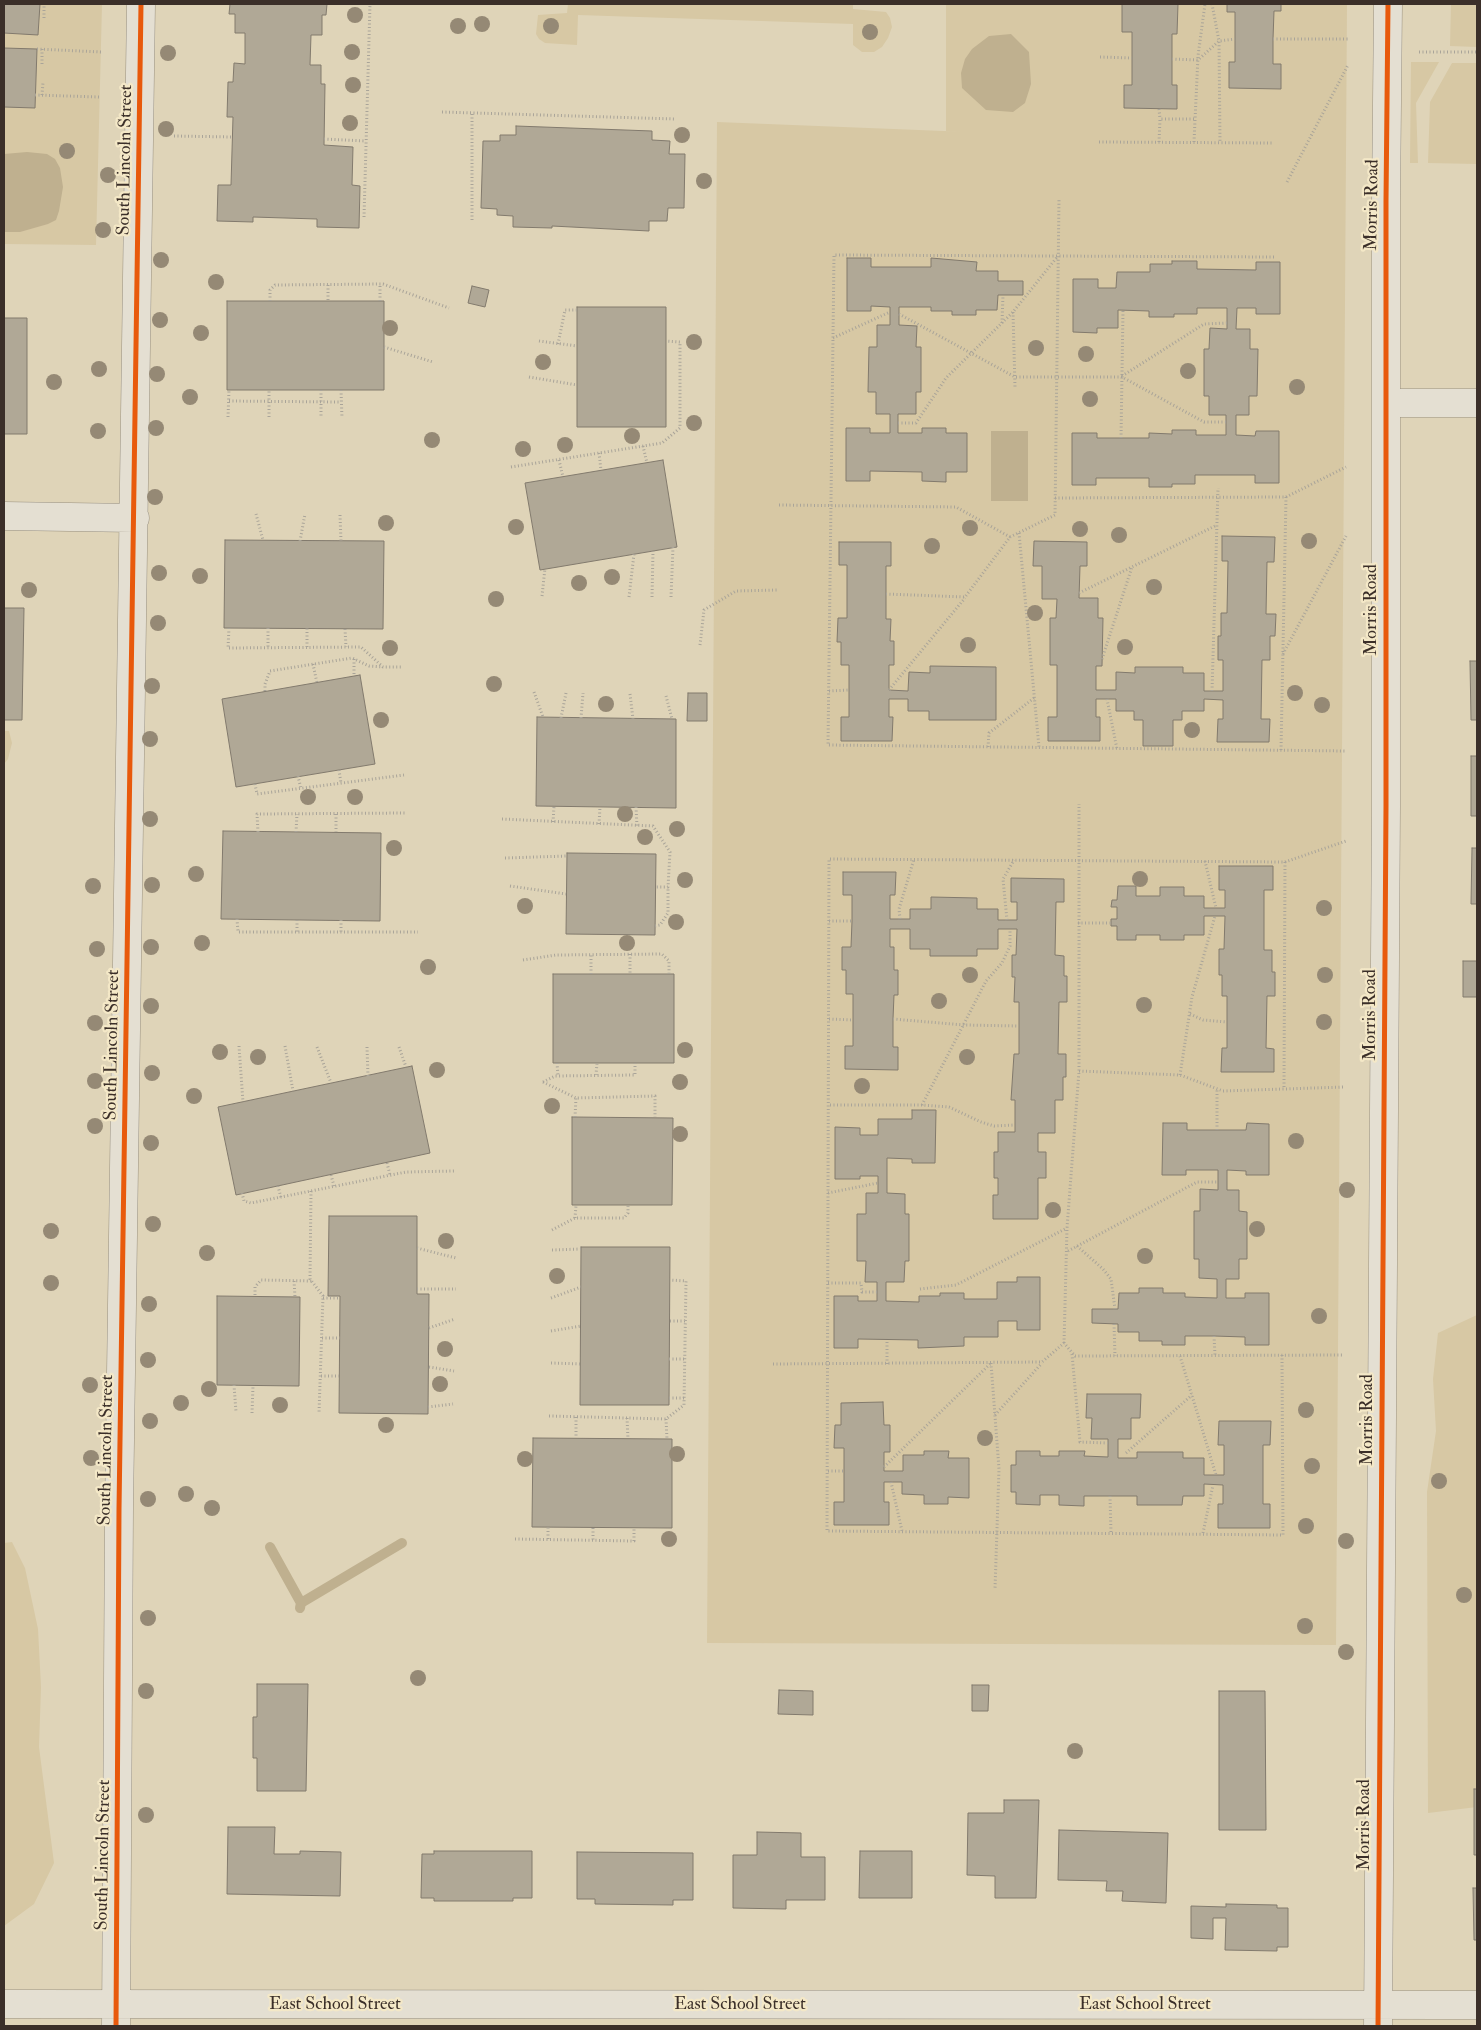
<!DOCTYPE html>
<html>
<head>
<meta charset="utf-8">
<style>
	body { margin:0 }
	#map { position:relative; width:1481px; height:2030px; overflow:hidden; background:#dfd4b8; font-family:"IM FELL Double Pica",serif }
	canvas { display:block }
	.frame { position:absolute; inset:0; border:5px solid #3b2f29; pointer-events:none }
</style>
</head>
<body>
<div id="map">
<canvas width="1481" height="2030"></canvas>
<div class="frame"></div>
</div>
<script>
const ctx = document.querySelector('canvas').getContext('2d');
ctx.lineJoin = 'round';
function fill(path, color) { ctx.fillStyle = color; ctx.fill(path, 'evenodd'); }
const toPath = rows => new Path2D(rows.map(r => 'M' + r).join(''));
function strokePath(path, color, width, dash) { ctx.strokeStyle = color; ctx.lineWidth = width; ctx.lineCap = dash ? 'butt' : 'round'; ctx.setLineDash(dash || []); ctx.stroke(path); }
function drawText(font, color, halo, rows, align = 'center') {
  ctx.font = font + ' "IM FELL Double Pica",serif'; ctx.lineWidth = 4.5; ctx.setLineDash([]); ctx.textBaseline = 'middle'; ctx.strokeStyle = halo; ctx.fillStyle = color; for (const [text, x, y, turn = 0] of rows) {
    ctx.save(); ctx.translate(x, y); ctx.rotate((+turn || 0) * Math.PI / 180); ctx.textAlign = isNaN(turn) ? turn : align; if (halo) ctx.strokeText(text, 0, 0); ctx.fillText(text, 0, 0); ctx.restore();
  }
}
fill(toPath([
	[4,4,102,4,96,245,4,244],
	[568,4,853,4,853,9,886,12,890,18,892,27,888,38,882,47,874,52,862,52,853,45,853,24,578,15,577,45,545,43,539,39,536,34,538,15,567,13],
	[946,4,1347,4,1336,1645,707,1643,717,122,969,132,946,131],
	[1451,4,1477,4,1477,47,1450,46],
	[1411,62,1439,62,1416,103,1418,163,1410,163],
	[1452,63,1477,63,1477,164,1428,163,1430,102],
	[4,731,9,731,12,743,8,759,4,764],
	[1477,1315,1477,1807,1428,1813,1427,1492,1436,1431,1433,1379,1438,1333],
	[12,1542,25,1568,38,1629,41,1687,39,1747,54,1863,34,1904,4,1926,4,1543]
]), '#d7c8a4');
fill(toPath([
	[1011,34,1029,52,1031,84,1025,103,1013,112,986,110,962,88,961,73,965,59,972,49,989,36],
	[27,152,47,154,55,159,60,168,63,187,59,211,56,220,48,224,20,232,4,232,4,154],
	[991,431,1028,431,1028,501,991,501]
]), '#bfb08f');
strokePath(toPath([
	[270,1547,301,1603,300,1608],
	[301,1603,402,1543]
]), '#bfb08f', 10);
const building = toPath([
	[4,4,40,4,38,35,4,33,4,4],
	[230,4,327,4,326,15,322,15,322,35,311,35,310,65,321,65,321,84,325,84,324,145,353,147,352,185,360,186,359,228,317,227,317,219,253,217,253,222,217,221,218,185,231,185,233,117,227,117,228,82,233,82,234,63,245,64,245,33,235,33,235,14,229,14,230,4],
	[1122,4,1178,4,1177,34,1172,34,1172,85,1177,85,1177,109,1124,108,1124,85,1132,85,1132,32,1122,32,1122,4],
	[1227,4,1281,4,1281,11,1274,11,1273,39,1273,64,1281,64,1281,89,1229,88,1229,62,1235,62,1235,12,1227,12,1227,4],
	[4,48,37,49,35,108,4,107,4,48],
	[516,126,652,131,652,140,670,141,669,154,685,154,684,208,668,208,667,221,649,221,649,231,552,226,552,228,513,227,513,216,497,215,497,209,481,208,483,141,500,141,500,135,516,135,516,126],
	[847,258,871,258,871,267,931,267,931,258,977,262,976,271,998,271,998,281,1023,281,1023,295,998,295,997,310,976,310,976,315,952,315,952,311,931,311,931,307,899,307,899,325,917,326,916,347,921,347,921,392,916,392,916,414,898,414,898,433,922,433,922,428,946,428,946,433,967,433,967,472,946,472,946,482,922,481,922,472,870,471,870,481,846,481,846,428,870,428,870,433,890,433,890,414,876,414,876,392,868,392,869,347,877,347,877,325,890,325,890,307,871,306,871,311,847,311,847,258],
	[1172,261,1197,261,1197,269,1256,270,1256,262,1280,262,1280,314,1256,314,1256,308,1237,308,1236,329,1250,329,1250,349,1258,349,1257,396,1249,396,1249,415,1236,415,1236,435,1255,436,1256,431,1279,431,1279,483,1255,483,1255,475,1195,475,1195,484,1172,484,1172,487,1149,487,1149,478,1096,478,1096,485,1072,485,1072,433,1097,433,1097,438,1149,438,1149,433,1172,434,1172,430,1196,430,1196,435,1226,435,1226,415,1209,415,1209,396,1204,396,1204,349,1209,349,1210,328,1227,329,1227,308,1197,308,1197,314,1174,314,1174,317,1149,317,1149,311,1118,310,1118,328,1097,328,1097,333,1073,332,1073,279,1098,279,1098,288,1116,288,1117,272,1150,272,1150,264,1172,264,1172,261],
	[472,286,489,290,485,307,468,303,472,286],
	[227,301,384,301,384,390,227,390,227,301],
	[577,307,666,307,666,427,577,427,577,307],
	[4,318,27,318,27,434,4,434,4,318],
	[663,460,677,547,540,570,525,483,663,460],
	[1222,536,1275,537,1274,562,1267,562,1266,614,1276,614,1275,636,1270,636,1270,660,1262,660,1261,719,1270,719,1269,742,1217,742,1218,719,1223,719,1223,700,1204,699,1204,711,1182,711,1182,720,1173,720,1173,746,1143,746,1143,720,1134,720,1134,711,1116,711,1116,699,1096,699,1096,717,1100,717,1100,741,1048,741,1048,717,1057,717,1057,665,1050,665,1050,618,1056,618,1057,599,1042,599,1042,566,1033,566,1034,541,1087,542,1087,566,1080,566,1079,598,1098,598,1098,618,1103,618,1102,666,1096,666,1096,690,1116,690,1116,672,1135,673,1135,667,1183,667,1183,673,1204,673,1204,691,1223,691,1223,660,1218,660,1218,636,1221,636,1221,613,1227,613,1228,561,1222,561,1222,536],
	[225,540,384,541,383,629,224,628,225,540],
	[839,542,891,542,891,566,886,566,886,619,891,619,890,641,894,641,894,665,889,665,889,690,908,691,909,672,930,673,930,666,996,667,996,720,929,720,929,711,908,711,908,699,889,699,889,717,893,717,892,741,841,741,841,717,849,717,849,665,841,665,841,642,837,642,838,618,847,618,847,565,839,565,839,542],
	[4,608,24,608,22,720,4,720,4,608],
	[1470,661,1477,661,1477,720,1471,720,1470,661],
	[360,675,375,764,236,787,222,699,360,675],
	[688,693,707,693,707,721,687,721,688,693],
	[537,717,676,719,676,808,536,806,537,717],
	[1471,756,1477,756,1477,816,1471,816,1471,756],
	[223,831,381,833,380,921,221,919,223,831],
	[1472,848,1477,848,1477,904,1471,904,1472,848],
	[567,853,656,854,655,935,566,934,567,853],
	[1219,866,1273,866,1273,890,1264,890,1264,950,1272,950,1272,972,1275,972,1275,996,1267,996,1266,1048,1274,1049,1274,1072,1221,1072,1222,1048,1227,1048,1227,996,1222,996,1222,975,1219,975,1219,949,1224,949,1225,916,1204,916,1204,935,1184,935,1184,940,1160,940,1160,935,1136,935,1136,940,1117,940,1117,926,1111,926,1111,919,1117,919,1117,907,1111,907,1112,900,1117,900,1118,886,1136,886,1136,896,1160,896,1160,887,1184,887,1184,896,1204,896,1204,908,1225,908,1225,890,1219,890,1219,866],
	[843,872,896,872,895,895,890,895,890,919,910,919,910,909,931,909,931,897,977,898,977,909,998,909,998,920,1017,920,1017,902,1011,902,1011,878,1064,879,1064,902,1056,902,1055,955,1064,956,1064,976,1067,976,1067,1002,1059,1002,1058,1054,1066,1054,1066,1077,1063,1077,1063,1100,1055,1100,1055,1133,1038,1133,1038,1152,1046,1152,1046,1178,1038,1178,1038,1219,993,1219,993,1195,998,1195,998,1178,994,1178,994,1152,998,1152,998,1132,1015,1132,1015,1100,1011,1100,1014,1054,1019,1054,1019,1002,1014,1002,1015,977,1012,977,1012,955,1016,955,1017,929,998,929,998,949,977,949,977,956,930,956,930,949,910,949,910,929,890,929,890,947,894,947,894,970,898,970,898,995,894,995,893,1019,893,1047,898,1047,898,1070,845,1069,845,1046,853,1046,853,994,846,994,846,970,842,970,842,947,851,947,852,921,852,895,843,895,843,872],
	[1463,961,1477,961,1477,997,1463,997,1463,961],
	[553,974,674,974,674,1063,553,1063,553,974],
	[412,1066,430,1153,236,1195,218,1107,412,1066],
	[912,1110,936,1110,935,1163,912,1163,912,1159,887,1158,887,1193,905,1194,905,1214,909,1214,909,1261,905,1261,904,1282,886,1282,886,1301,919,1302,919,1296,940,1296,940,1293,964,1293,964,1299,997,1299,997,1282,1017,1282,1017,1277,1040,1277,1040,1330,1017,1330,1017,1321,998,1321,998,1337,964,1337,964,1346,918,1348,918,1340,858,1339,858,1348,834,1348,834,1296,858,1296,858,1301,877,1301,877,1282,865,1282,866,1261,857,1261,857,1214,866,1214,866,1193,878,1193,878,1176,860,1176,860,1179,835,1179,835,1127,860,1128,860,1135,878,1135,878,1119,912,1119,912,1110],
	[572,1117,673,1118,672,1205,572,1205,572,1117],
	[1163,1123,1187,1123,1187,1130,1246,1130,1247,1123,1269,1124,1269,1175,1246,1175,1246,1171,1227,1170,1227,1190,1239,1190,1239,1211,1247,1212,1247,1259,1239,1259,1239,1279,1226,1279,1226,1298,1245,1298,1245,1293,1269,1293,1269,1345,1245,1345,1245,1337,1214,1336,1185,1336,1185,1345,1162,1345,1162,1341,1139,1341,1139,1332,1118,1332,1118,1324,1092,1323,1092,1309,1118,1309,1119,1293,1139,1293,1139,1288,1163,1288,1163,1293,1185,1293,1185,1297,1217,1298,1217,1279,1199,1278,1199,1259,1194,1259,1194,1211,1200,1211,1200,1189,1218,1190,1218,1170,1186,1170,1186,1175,1162,1175,1163,1123],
	[329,1216,417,1216,417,1294,429,1294,428,1414,339,1413,340,1296,328,1296,329,1216],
	[581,1247,670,1247,669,1405,580,1405,581,1247],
	[217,1296,300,1297,299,1386,217,1385,217,1296],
	[1087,1394,1141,1394,1140,1418,1131,1418,1131,1439,1118,1439,1118,1458,1137,1458,1137,1452,1183,1452,1183,1458,1204,1458,1204,1475,1224,1475,1224,1445,1218,1445,1219,1421,1271,1421,1270,1445,1263,1445,1263,1504,1270,1504,1270,1528,1218,1528,1218,1504,1223,1504,1223,1485,1204,1484,1204,1496,1183,1496,1182,1505,1137,1505,1137,1496,1084,1496,1084,1506,1059,1505,1059,1495,1040,1495,1040,1505,1016,1504,1016,1492,1011,1492,1011,1465,1016,1465,1016,1451,1040,1451,1040,1456,1059,1456,1059,1451,1085,1451,1084,1456,1108,1457,1108,1439,1091,1439,1092,1418,1086,1418,1087,1394],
	[883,1402,884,1425,890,1425,890,1452,884,1452,884,1471,903,1471,903,1455,924,1455,924,1451,949,1451,948,1458,969,1458,969,1498,948,1497,948,1504,924,1504,924,1495,902,1494,902,1482,884,1482,884,1502,889,1502,889,1525,834,1525,834,1502,844,1502,844,1448,834,1448,835,1425,841,1425,841,1403,883,1402],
	[533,1438,672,1439,672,1528,532,1527,533,1438],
	[257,1684,308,1684,306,1791,257,1791,257,1758,253,1758,253,1717,257,1717,257,1684],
	[972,1685,989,1685,988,1711,972,1711,972,1685],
	[779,1690,813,1691,813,1715,778,1714,779,1690],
	[1219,1691,1265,1691,1266,1830,1219,1830,1219,1691],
	[1474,1789,1477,1789,1477,1855,1474,1855,1474,1789],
	[1004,1800,1039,1800,1036,1898,995,1898,995,1876,967,1875,968,1813,1004,1813,1004,1800],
	[228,1827,275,1827,274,1854,300,1854,300,1851,341,1852,340,1896,227,1894,228,1827],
	[1059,1830,1168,1833,1166,1903,1122,1901,1123,1891,1106,1891,1107,1881,1058,1880,1059,1830],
	[757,1832,801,1833,801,1857,825,1857,825,1900,786,1900,786,1909,733,1908,733,1855,757,1855,757,1832],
	[434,1851,532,1851,532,1898,513,1898,513,1901,434,1901,434,1898,421,1898,422,1854,434,1854,434,1851],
	[860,1851,912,1851,912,1898,859,1898,860,1851],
	[577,1852,693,1853,693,1900,673,1900,673,1905,595,1904,595,1899,577,1899,577,1852],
	[1473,1888,1477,1888,1477,1940,1474,1940,1473,1888],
	[1226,1904,1277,1905,1277,1908,1288,1908,1288,1947,1277,1947,1277,1951,1225,1950,1226,1918,1213,1918,1213,1939,1191,1938,1191,1906,1226,1907,1226,1904]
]);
fill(building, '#b0a896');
strokePath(building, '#827a6d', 1);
const street = toPath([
	[1386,403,1477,403],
	[4,516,135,518],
	[4,2004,1477,2005],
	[116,2026,119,1509,141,4],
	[1378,2026,1386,806,1386,201,1388,4]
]);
strokePath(street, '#989080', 29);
strokePath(toPath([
	[1212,4,1219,41,1220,143],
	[44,18,44,4],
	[1273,39,1348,39],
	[37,49,101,52],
	[1419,52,1477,52],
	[1100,57,1132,58],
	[1172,59,1198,60,1219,41,1235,39],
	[42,64,42,49],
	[35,95,99,97],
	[42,95,43,82],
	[1159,109,1160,119],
	[442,112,675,119],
	[174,136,232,137],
	[324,139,366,141],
	[1099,142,1273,143],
	[1159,142,1160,119,1195,119],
	[1194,142,1198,56,1205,4],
	[1287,182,1348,65],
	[364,217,370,4],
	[472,220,472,113],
	[1274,257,834,255,828,745,1346,751],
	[328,285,328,301],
	[270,301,270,290,275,285,383,284,449,308],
	[380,301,380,284],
	[1013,312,1015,387],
	[899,314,1015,377,1122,377,1204,422,1226,422],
	[1002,323,1003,295],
	[833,338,890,312],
	[539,341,577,346],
	[558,344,565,310,577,310],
	[384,347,433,362],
	[1122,376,1204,324,1227,323],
	[529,377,577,385],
	[321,390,321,418],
	[341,390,342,418],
	[229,401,341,402],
	[228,417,229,390],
	[269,417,269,390],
	[898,423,916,423,946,378,1013,312,1058,256],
	[1121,438,1123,310],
	[643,446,647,463],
	[599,453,601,470],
	[559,460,563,477],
	[511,467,662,443,680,428,680,342,666,341],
	[1286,497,1346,467],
	[1055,498,1286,497,1281,750],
	[779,505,956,507,1010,537],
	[256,514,263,540],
	[340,515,341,541],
	[1019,533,1039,747],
	[300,541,305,514],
	[1079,593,1217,525],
	[886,594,965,597,1010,537,1055,515,1059,199],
	[542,596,545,568],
	[629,597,634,554],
	[652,597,653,551],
	[671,597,673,547],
	[229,628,228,648,361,647,383,667,402,667],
	[268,628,268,648],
	[345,629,346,647],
	[700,645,704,610,736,591,778,590],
	[307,647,307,628],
	[1283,654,1346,536],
	[354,659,354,676],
	[1102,659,1132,567],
	[313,664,317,683],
	[889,690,965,598],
	[265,691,265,684,270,671,352,658,369,666,383,667],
	[829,691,849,690],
	[1212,691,1218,488],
	[534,692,543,717],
	[630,694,633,719],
	[666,696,672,719],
	[1107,699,1117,749],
	[561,718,566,693],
	[581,718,583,693],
	[988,747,989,733,1034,698],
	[339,770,341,783],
	[298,776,301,789],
	[255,784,257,794,404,775],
	[636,807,637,826],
	[336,814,336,832],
	[502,819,653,826,670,852,668,887,656,887],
	[553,822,554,807],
	[599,824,600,807],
	[258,832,257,814,406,813],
	[296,832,297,814],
	[505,858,567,856],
	[1205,861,1216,908],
	[1285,862,1346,841],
	[510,886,566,894],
	[237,919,238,932,418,932],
	[900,919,899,909,914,859],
	[297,920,297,932],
	[341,920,341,932],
	[1007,920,1003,879,1014,860],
	[829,921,852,921],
	[1078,923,1111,923],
	[655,926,660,925,668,913,668,887],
	[630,954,630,974],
	[523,960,556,955,662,954,669,961,669,974],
	[591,974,591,955],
	[1190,1014,1203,1020,1227,1022],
	[829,1019,853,1020],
	[893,1019,964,1025,1019,1026],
	[239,1046,243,1102],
	[285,1046,293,1091],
	[317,1047,331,1083],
	[367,1047,368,1076],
	[399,1047,406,1067],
	[557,1063,558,1076],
	[1079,1071,1180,1075,1223,1091,1344,1087],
	[596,1075,597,1063],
	[1180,1075,1192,997,1215,916],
	[543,1082,576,1098,655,1096,655,1117],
	[543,1082,555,1076,635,1075,635,1063],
	[830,1105,922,1105,949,1107,981,1122,994,1126,1015,1125],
	[922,1105,986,981,1002,963,1010,946,1010,929],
	[575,1117,576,1098],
	[1217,1130,1217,1089],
	[387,1163,390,1175],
	[331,1175,334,1186],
	[278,1186,281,1198],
	[311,1191,310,1279,323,1296,319,1413],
	[242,1193,244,1201,251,1203,406,1172,454,1171],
	[828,1193,878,1183],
	[575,1218,576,1205],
	[552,1230,575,1218,624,1218,628,1213,628,1205],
	[1077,1246,1103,1269,1111,1279,1115,1309],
	[417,1248,456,1258],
	[552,1250,581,1249],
	[1068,1251,1197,1182,1218,1182],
	[294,1281,295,1297],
	[828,1283,861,1283,862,1292,877,1292],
	[417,1289,456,1289],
	[920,1289,956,1285,1067,1228],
	[255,1295,255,1287,261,1280,312,1281],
	[323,1298,340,1298],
	[551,1298,581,1287],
	[670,1321,685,1321],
	[1114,1324,1115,1356],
	[429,1328,455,1319],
	[551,1331,581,1326],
	[1214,1336,1215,1355],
	[322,1338,340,1338],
	[1064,1343,1067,1228,1079,1071,1079,804],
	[1072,1354,1080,1442,1108,1443],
	[1282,1355,1283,1535,827,1531,829,859,1285,862,1284,1089],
	[1180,1356,1216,1475],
	[669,1359,685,1359],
	[551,1363,581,1364],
	[991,1363,999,1469,995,1589],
	[773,1364,1042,1362,1064,1343,1075,1356,1342,1355],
	[887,1364,887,1340],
	[429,1367,454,1371],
	[321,1376,339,1376],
	[234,1385,236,1412],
	[669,1398,684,1398],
	[428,1407,453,1404],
	[252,1413,253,1386],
	[995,1415,1042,1363],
	[549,1416,666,1419,684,1405,686,1281,670,1280],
	[576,1417,576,1438],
	[627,1418,628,1439],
	[666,1419,667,1439],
	[1126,1453,1192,1395],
	[884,1467,990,1364],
	[828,1471,844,1471],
	[891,1482,902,1531],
	[1110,1496,1111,1533],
	[593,1528,593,1540],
	[1203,1533,1213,1485],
	[515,1539,634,1541,634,1528],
	[548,1539,548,1527]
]), '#a9a499', 3, [1, 2.5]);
strokePath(street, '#e4dfd2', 28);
strokePath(toPath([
	[116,2026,119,1509,141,4],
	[1378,2026,1386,806,1386,201,1388,4]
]), '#e8590c', 5);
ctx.fillStyle = '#958975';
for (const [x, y] of [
	[355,15],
	[482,24],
	[458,26],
	[551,26],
	[870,32],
	[352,52],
	[168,53],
	[353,85],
	[350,123],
	[166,129],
	[682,135],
	[67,151],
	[108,175],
	[704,181],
	[103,230],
	[161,260],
	[216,282],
	[160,320],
	[390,328],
	[201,333],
	[694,342],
	[1036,348],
	[1086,354],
	[543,362],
	[99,369],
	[1188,371],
	[157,374],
	[54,382],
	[1297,387],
	[190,397],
	[1090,399],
	[694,423],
	[156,428],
	[98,431],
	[632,436],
	[432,440],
	[565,445],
	[523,449],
	[155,497],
	[386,523],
	[516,527],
	[970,528],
	[1080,529],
	[1119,535],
	[1309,541],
	[932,546],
	[159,573],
	[200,576],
	[612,577],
	[579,583],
	[1154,587],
	[29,590],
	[496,599],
	[1035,613],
	[158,623],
	[968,645],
	[1125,647],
	[390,648],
	[494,684],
	[152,686],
	[1295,693],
	[606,704],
	[1322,705],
	[381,720],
	[1192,730],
	[150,739],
	[308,797],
	[355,797],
	[625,814],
	[150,819],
	[677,829],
	[645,837],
	[394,848],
	[196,874],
	[1140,879],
	[685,880],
	[152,885],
	[93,886],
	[525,906],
	[1324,908],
	[676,922],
	[202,943],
	[627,943],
	[151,947],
	[97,949],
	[428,967],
	[970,975],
	[1325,975],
	[939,1001],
	[1144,1005],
	[151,1006],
	[1324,1022],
	[95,1023],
	[685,1050],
	[220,1052],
	[258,1057],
	[967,1057],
	[437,1070],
	[152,1073],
	[95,1081],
	[680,1082],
	[862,1086],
	[194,1096],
	[552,1106],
	[95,1126],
	[680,1134],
	[1296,1141],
	[151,1143],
	[1347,1190],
	[1053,1210],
	[153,1224],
	[1257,1229],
	[51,1231],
	[446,1241],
	[207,1253],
	[1145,1256],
	[557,1276],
	[51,1283],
	[149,1304],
	[1319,1316],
	[445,1349],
	[148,1360],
	[440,1384],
	[90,1385],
	[209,1389],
	[181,1403],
	[280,1405],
	[1306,1410],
	[150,1421],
	[386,1425],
	[985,1438],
	[677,1454],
	[91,1458],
	[525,1459],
	[1312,1466],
	[1439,1481],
	[186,1494],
	[148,1499],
	[212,1508],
	[1306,1526],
	[669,1539],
	[1346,1541],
	[1464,1595],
	[148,1618],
	[1305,1626],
	[1346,1652],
	[418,1678],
	[146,1691],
	[1075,1751],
	[146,1815]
]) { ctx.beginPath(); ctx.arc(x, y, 8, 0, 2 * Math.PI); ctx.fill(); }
drawText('18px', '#3b2f29', '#f4e8c7', [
	["South Lincoln Street",126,160,-89],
	["Morris Road",1373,205,-89],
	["Morris Road",1372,610,-90],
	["Morris Road",1371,1015,-90],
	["South Lincoln Street",113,1045,-89],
	["Morris Road",1368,1420,-90],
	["South Lincoln Street",107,1450,-89],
	["Morris Road",1365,1825,-90],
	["South Lincoln Street",104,1855,-89],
	["East School Street",335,2005],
	["East School Street",740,2005],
	["East School Street",1145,2005]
]);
</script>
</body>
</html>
